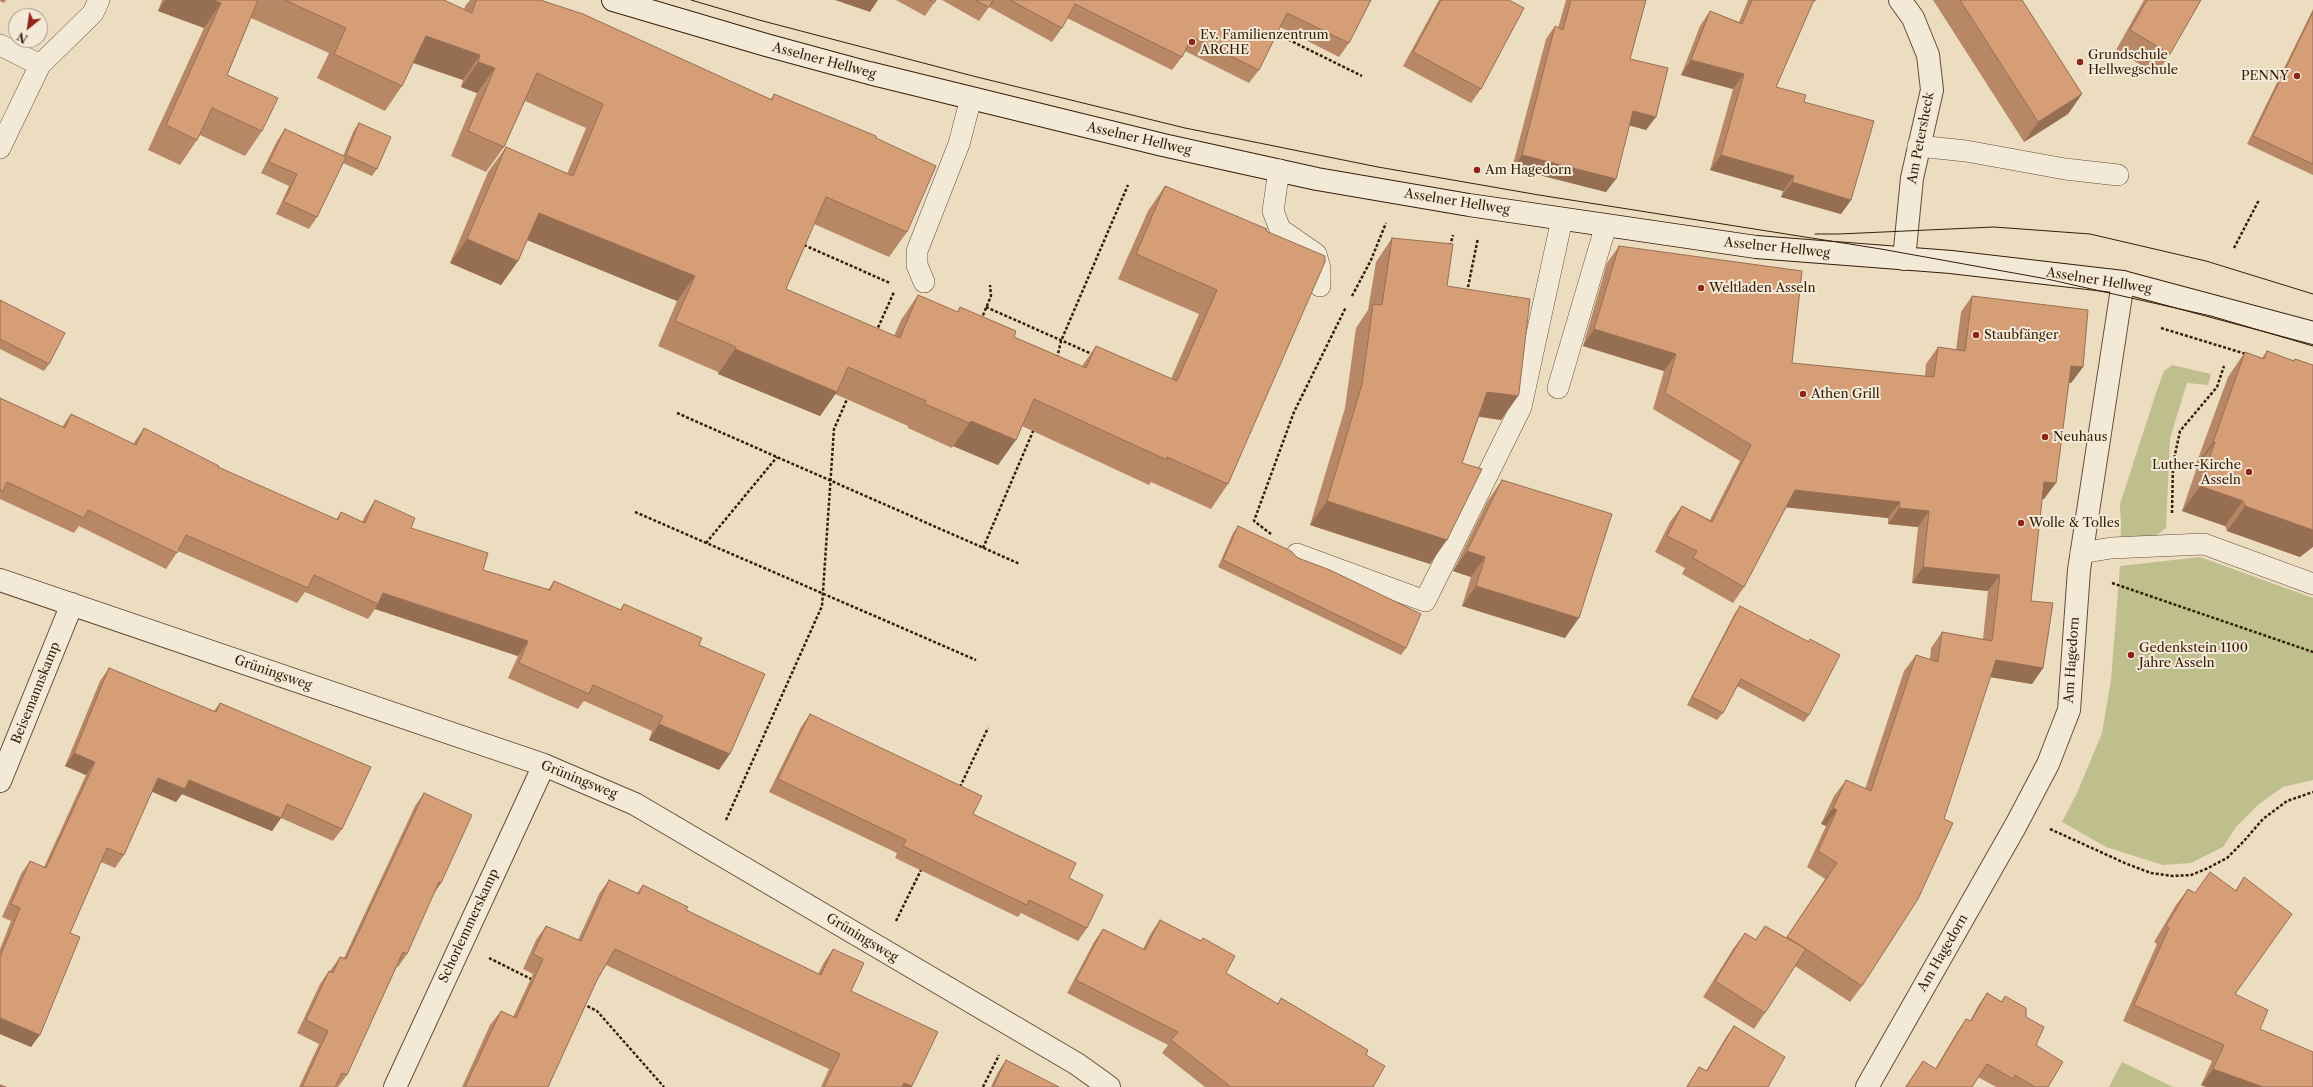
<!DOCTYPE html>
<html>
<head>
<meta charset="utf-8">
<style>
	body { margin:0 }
	#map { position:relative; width:2313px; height:1087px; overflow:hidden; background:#ecddc1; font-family:"Libre Caslon Text",serif }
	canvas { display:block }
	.north { position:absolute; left:8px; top:8px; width:40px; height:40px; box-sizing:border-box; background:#f3e9d7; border:1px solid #a79784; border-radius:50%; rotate:210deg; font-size:11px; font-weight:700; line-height:16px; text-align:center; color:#361d08 }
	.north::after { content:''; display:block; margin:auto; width:14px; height:18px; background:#8f2418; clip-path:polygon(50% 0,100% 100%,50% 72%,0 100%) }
</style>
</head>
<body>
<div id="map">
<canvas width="2313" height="1087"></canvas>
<div class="north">N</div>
</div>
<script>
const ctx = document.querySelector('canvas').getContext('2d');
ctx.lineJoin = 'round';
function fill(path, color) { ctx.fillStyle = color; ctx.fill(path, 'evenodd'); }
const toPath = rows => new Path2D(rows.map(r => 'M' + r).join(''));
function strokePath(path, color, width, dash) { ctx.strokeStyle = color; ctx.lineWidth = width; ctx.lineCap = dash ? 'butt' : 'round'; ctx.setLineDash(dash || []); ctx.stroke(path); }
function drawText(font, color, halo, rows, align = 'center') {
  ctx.font = font + ' "Libre Caslon Text",serif'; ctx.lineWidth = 4; ctx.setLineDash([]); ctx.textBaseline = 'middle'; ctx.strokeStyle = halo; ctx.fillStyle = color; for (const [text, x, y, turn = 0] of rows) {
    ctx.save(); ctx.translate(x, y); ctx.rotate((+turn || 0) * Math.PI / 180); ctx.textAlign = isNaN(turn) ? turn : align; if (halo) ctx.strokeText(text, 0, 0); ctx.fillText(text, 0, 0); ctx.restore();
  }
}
fill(toPath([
	[2172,365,2211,374,2208,385,2187,383,2175,422,2170,439,2166,528,2153,538,2121,537,2120,504,2157,390,2164,371],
	[2200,557,2313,598,2313,780,2283,787,2259,804,2236,827,2223,847,2191,863,2163,865,2106,847,2062,822,2077,793,2102,733,2111,680,2120,566],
	[2122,1062,2173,1087,2109,1087]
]), '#bfbf8e');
const lane = toPath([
	[0,45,40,65],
	[1918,146,1966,151,2065,169,2118,175],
	[0,148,40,65,93,13,99,0],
	[1279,170,1273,211,1280,229,1316,254,1320,268,1320,286],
	[924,282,917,265,917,251,959,144,971,98],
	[1558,388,1606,225],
	[2081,553,2111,548,2204,544,2313,584],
	[1297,554,1425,601,1521,407,1562,219]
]);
const street = toPath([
	[1900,0,1913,18,1928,55,1932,90,1912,178,1904,259],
	[0,580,544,765,635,804,1077,1064,1109,1087],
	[0,781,72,604],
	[395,1087,544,765],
	[1867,1087,2016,825,2048,764,2069,710,2079,570,2123,282]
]);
const secondary = toPath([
	[613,0,766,45,869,73,1163,145,1317,179,1469,205,1756,247,1951,262,2123,282,2313,333]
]);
strokePath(lane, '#644d36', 22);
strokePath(street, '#644d36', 24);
strokePath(secondary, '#361d08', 24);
strokePath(toPath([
	[1275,33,1362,76],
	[804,245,890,283],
	[1450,246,1453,235],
	[2234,248,2259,200],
	[1467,292,1478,238],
	[1352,296,1371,260,1386,223],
	[986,307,1092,354],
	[981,320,991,296,990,285],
	[2161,328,2246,354],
	[876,332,894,292],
	[1057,358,1061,341,1128,185],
	[677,413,1020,564],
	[635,512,976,660],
	[2172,513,2173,464,2180,431,2217,387,2224,366],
	[1271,534,1254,521,1294,412,1346,307],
	[706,543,777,457],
	[983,548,1034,429],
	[2112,583,2313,652],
	[960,787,988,728],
	[726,820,822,606,834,429,848,397],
	[2050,829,2127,864,2151,873,2173,876,2191,875,2206,869,2227,858,2244,841,2263,819,2287,801,2313,792],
	[896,921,922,868],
	[489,958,533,980],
	[583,1004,597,1011,664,1087],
	[983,1087,999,1055]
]), '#361d08', 2.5, [3, 2]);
strokePath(lane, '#f3e9d7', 21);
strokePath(street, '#f3e9d7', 22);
strokePath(secondary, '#f3e9d7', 22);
strokePath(toPath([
	[691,0,759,20,973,76,1185,128,1378,167,1539,195,1881,249,2047,279,2211,316,2313,346],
	[1815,234,1839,234,1994,227,2090,234,2206,261,2313,294]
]), '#361d08', 1);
fill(toPath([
	[0,0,6,0,4,3,0,1],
	[162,0,444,0,464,10,465,6,470,0,540,0,771,99,774,94,876,138,907,232,889,257,814,224,786,289,894,336,901,320,918,295,957,312,960,307,1014,337,1082,366,1096,346,1171,379,1199,314,1118,279,1148,211,1165,186,1266,231,1228,484,1211,509,1151,482,1149,485,1022,426,998,465,953,446,952,448,908,428,908,426,835,394,820,416,718,374,718,372,658,346,677,301,527,240,518,261,501,285,450,263,488,172,506,147,567,174,586,128,525,101,504,147,486,172,451,156,477,93,461,87,463,80,413,63,402,86,385,111,317,78,329,53,251,18,227,75,262,131,245,156,200,135,197,140,180,165,148,150,204,28,158,11],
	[896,0,936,0,925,16],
	[942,0,1371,0,1349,43,1339,57,1280,27,1259,70,1249,83,1185,51,1182,57,1172,70,1067,18,1062,28,1052,42,989,7,979,21],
	[1439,0,1509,0,1481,89,1471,103,1403,66],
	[1566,0,1646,0,1630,59,1646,130,1629,125,1606,192,1512,168,1546,39,1555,26,1558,28],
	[1748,0,1817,0,1812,3,1776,87,1804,102,1851,200,1841,214,1781,197,1783,191,1710,170,1733,89,1681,75,1700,26,1710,11,1739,22],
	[1933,0,2022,0,2082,94,2068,114,2024,142],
	[2144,0,2201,0,2170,54,2156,74,2116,50],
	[2313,9,2313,175,2247,144],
	[359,123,377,169,372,176,343,163,317,217,309,229,276,214,289,186,261,173,277,141,285,129,343,156,354,130],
	[1392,238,1447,286,1518,396,1501,420,1479,417,1462,463,1430,564,1310,525,1345,408,1356,328,1368,310,1376,262],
	[1619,246,1792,363,1925,376,1926,364,1938,347,1956,350,1961,312,1972,296,2083,367,2071,383,2068,383,2044,499,2042,499,2031,601,2043,668,2032,684,1990,677,1862,986,1850,1002,1795,966,1765,1013,1754,1029,1703,997,1733,949,1745,933,1755,940,1765,926,1786,938,1825,879,1807,867,1826,826,1821,824,1834,796,1846,780,1865,789,1904,671,1916,655,1930,659,1931,648,1942,632,1983,639,1988,591,1912,583,1918,527,1888,524,1888,518,1786,507,1744,587,1733,603,1682,574,1685,568,1655,552,1670,522,1682,506,1710,520,1740,461,1653,409,1664,371,1583,346,1607,263],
	[0,300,49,364,44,371,0,349],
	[2267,351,2293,361,2295,359,2300,557,2227,531,2225,526,2182,511,2197,467,2195,467,2228,377,2245,352,2262,358],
	[0,398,62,427,71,414,133,444,144,428,218,467,336,520,341,512,362,522,365,516,375,500,411,528,483,570,548,590,554,581,620,610,624,604,699,645,719,770,649,740,652,731,584,701,578,709,508,678,518,656,375,609,368,619,305,592,297,603,178,551,166,569,79,526,74,533,0,499],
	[1502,480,1565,638,1462,606,1471,577,1453,571,1488,500],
	[1238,526,1298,558,1406,648,1401,655,1218,567,1233,533],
	[1740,606,1808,642,1810,639,1809,715,1804,722,1737,686,1723,713,1717,720,1687,705,1735,613],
	[109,668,214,711,220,703,342,829,333,841,281,818,272,831,182,794,176,802,152,792,124,855,115,868,101,862,70,933,31,1047,0,1034,0,949,11,921,2,917,21,874,30,861,44,867,86,775,65,766,100,681],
	[810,714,973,814,1069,878,1087,928,1078,941,1021,913,1018,917,895,858,897,853,769,792,801,727],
	[424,793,433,894,407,954,398,967,397,966,347,1075,338,1087,299,1087,319,1044,297,1033,320,984,329,971,330,971,340,957,344,958,415,806],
	[2244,877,2235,995,2260,1029,2313,1087,2206,1087,2201,1085,2212,1061,2123,1021,2157,944,2154,942,2176,905,2188,889,2195,893,2235,891],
	[609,880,637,893,643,885,686,910,818,974,823,964,833,949,851,991,912,1087,821,1087,829,1069,606,965,597,980,548,1087,462,1087,490,1025,501,1011,513,1017,533,974,523,969,536,940,546,926,578,940,599,894],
	[1160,920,1201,941,1203,938,1226,973,1278,1004,1281,998,1366,1055,1373,1087,1205,1087,1162,1053,1168,1045,1067,993,1094,942,1103,929,1143,949,1151,933],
	[1987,993,2001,1002,2005,996,2026,1017,2036,1045,2048,1087,1996,1087,1978,1077,1972,1087,1905,1087,1923,1061,1935,1069,1957,1032,1966,1019,1970,1021,1978,1006],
	[1734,1026,1768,1087,1686,1087,1699,1067,1706,1071,1726,1037],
	[1006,1060,1059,1087,991,1087,998,1072]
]), '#b88866');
fill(toPath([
	[165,0,213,0,221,3,204,28,158,11],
	[835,0,878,0,870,12],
	[426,36,480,55,463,80,408,61],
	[1691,60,1744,74,1733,89,1681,75],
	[478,62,495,68,477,93,461,87],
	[2082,94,2068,114,2024,142,2038,122],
	[1633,111,1656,117,1646,130,1624,124],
	[1522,155,1616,179,1606,192,1512,168],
	[1721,155,1794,176,1783,191,1710,170],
	[1792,182,1851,200,1841,214,1781,197],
	[539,213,695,276,677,301,522,238],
	[467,239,518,261,501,285,450,263],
	[1594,329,1676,354,1664,371,1583,346],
	[735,349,837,392,820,416,718,374],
	[2071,366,2083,367,2071,383,2059,382],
	[1487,392,1518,396,1501,420,1471,415],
	[971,421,1016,440,998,465,953,446],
	[2213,442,2215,442,2197,467,2195,467],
	[2044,482,2056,483,2044,499,2033,498],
	[2200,486,2243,501,2225,526,2182,511],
	[1795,490,1900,502,1888,518,1783,507],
	[1327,501,1447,540,1430,564,1310,525],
	[2245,506,2313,530,2313,547,2300,557,2227,531],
	[1899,508,1929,511,1918,527,1888,524],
	[1467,551,1485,557,1471,577,1453,571],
	[1923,567,2000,575,1988,591,1912,583],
	[1476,586,1579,618,1565,638,1462,606],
	[383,593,528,641,518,656,375,609,378,604],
	[1996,660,2043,668,2032,684,1984,676],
	[659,724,730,754,719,770,649,740],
	[74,753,95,762,86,775,65,766],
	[158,778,189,780,281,818,272,831,182,794,176,802,149,790],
	[1833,808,1837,810,1826,826,1821,824],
	[439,882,441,883,432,896],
	[0,1018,40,1035,31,1047,0,1034],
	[2213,1069,2263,1087,2206,1087,2201,1085],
	[904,1083,912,1086,912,1087,901,1087]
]), '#966f53');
const building = toPath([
	[213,0,258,0,227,75,278,98,262,131,212,108,197,140,166,125,221,3,213,0],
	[285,0,444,0,472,13,476,0,540,0,583,14,772,100,774,94,876,136,876,138,936,166,907,232,826,197,786,289,900,338,918,295,958,312,960,307,1016,331,1014,337,1086,368,1096,346,1177,381,1217,290,1136,254,1165,186,1267,229,1266,231,1325,256,1325,262,1228,484,1167,457,1167,460,1034,399,1016,440,971,421,969,423,925,404,926,401,848,367,837,392,735,349,736,347,675,321,695,276,539,213,518,261,467,239,506,147,573,176,603,104,537,73,504,147,468,131,495,68,478,62,480,55,426,36,402,86,334,54,346,28,285,0],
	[930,0,936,0,934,3,930,0],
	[975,0,993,0,989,7,975,0],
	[1010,0,1371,0,1349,43,1287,13,1259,70,1192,37,1182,57,1075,4,1062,28,1010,0],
	[1441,0,1509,0,1524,8,1481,89,1413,52,1441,0],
	[1571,0,1646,0,1630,59,1668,68,1656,117,1633,111,1616,179,1522,155,1555,26,1563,30,1571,0],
	[1752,0,1814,0,1776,87,1806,95,1804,102,1874,121,1851,200,1792,182,1794,176,1721,155,1744,74,1691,60,1710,11,1742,24,1752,0],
	[1960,0,2022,0,2082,94,2038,122,1960,0],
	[2147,0,2201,0,2170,54,2130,30,2147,0],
	[2313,12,2313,164,2253,136,2313,12],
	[359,123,391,137,377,169,346,155,359,123],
	[285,129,346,157,317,217,284,202,297,174,269,162,285,129],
	[1392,238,1453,244,1447,286,1530,299,1519,393,1518,396,1487,392,1462,463,1482,469,1447,540,1327,501,1362,384,1373,304,1382,305,1392,238],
	[1619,246,1802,271,1792,363,1934,377,1938,347,1965,351,1972,296,2088,310,2083,367,2071,366,2056,483,2044,482,2031,601,2053,603,2043,668,1996,660,1944,819,1953,823,1918,899,1862,986,1806,949,1765,1013,1715,981,1745,933,1756,940,1765,926,1806,949,1787,937,1837,863,1818,851,1837,810,1833,808,1846,780,1871,791,1916,655,1938,662,1942,632,1992,641,2000,575,1923,567,1929,511,1899,508,1900,502,1795,490,1744,587,1693,558,1697,551,1667,536,1682,506,1712,522,1751,445,1665,393,1676,354,1594,329,1619,246],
	[0,300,65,333,49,364,0,339,0,300],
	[2267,351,2294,361,2295,359,2313,365,2313,530,2245,506,2243,501,2200,486,2215,442,2213,442,2245,352,2264,359,2267,351],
	[0,398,65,428,71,414,136,445,144,428,219,466,218,467,338,520,341,512,365,523,375,500,415,518,411,528,488,553,483,570,550,590,554,581,621,610,624,604,702,638,699,645,765,674,730,754,659,724,663,716,593,685,589,694,519,663,528,641,383,593,378,604,314,575,308,588,186,535,177,553,88,510,84,518,7,482,3,491,0,490,0,398],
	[1502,480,1612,514,1579,618,1476,586,1485,557,1467,551,1502,480],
	[1238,526,1291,551,1298,558,1330,570,1421,614,1406,648,1223,560,1238,526],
	[1740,606,1809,642,1810,639,1840,655,1809,715,1741,679,1723,713,1692,697,1740,606],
	[109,668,216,712,220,703,371,767,342,829,287,804,281,818,189,780,185,789,158,778,124,855,107,848,70,933,80,937,40,1035,0,1018,0,957,20,908,11,904,30,861,46,868,95,762,74,753,109,668],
	[810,714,982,796,973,814,1076,863,1069,878,1103,895,1087,928,1029,900,1027,905,903,846,906,840,778,779,810,714],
	[424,793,472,815,441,883,439,882,407,954,403,952,347,1075,342,1073,335,1087,302,1087,328,1031,306,1020,329,971,333,973,340,957,346,959,424,793],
	[2210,872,2236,891,2244,877,2292,914,2235,994,2268,1010,2260,1029,2313,1052,2313,1087,2263,1087,2213,1069,2224,1045,2134,1005,2169,928,2166,926,2188,889,2195,893,2210,872],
	[609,880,639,894,643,885,688,907,686,910,821,975,833,949,864,963,851,991,938,1032,912,1086,904,1083,902,1087,824,1087,840,1054,615,949,597,980,548,1087,465,1087,501,1011,516,1018,543,959,533,954,546,926,581,941,609,880],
	[1160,920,1201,941,1203,938,1235,956,1226,973,1278,1004,1281,998,1368,1050,1366,1055,1385,1066,1373,1087,1231,1087,1171,1040,1178,1032,1076,980,1103,929,1145,950,1160,920],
	[1987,993,2002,1002,2005,996,2026,1008,2026,1017,2044,1027,2036,1045,2063,1062,2048,1087,2035,1087,2015,1075,2013,1079,1987,1064,1972,1087,1906,1087,1923,1061,1936,1069,1966,1019,1971,1021,1987,993],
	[1734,1026,1785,1057,1768,1087,1687,1087,1699,1067,1707,1071,1734,1026],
	[1006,1060,1059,1087,993,1087,1006,1060],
	[0,1085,6,1087,0,1087,0,1085]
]);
fill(building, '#d69e77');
strokePath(building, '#966f53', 1);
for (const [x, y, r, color] of [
	[1192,42,4,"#8f2418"],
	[2080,62,4,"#8f2418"],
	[2297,76,4,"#8f2418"],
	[1477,170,4,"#8f2418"],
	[1701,288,4,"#8f2418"],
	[1976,335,4,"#8f2418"],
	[1803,394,4,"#8f2418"],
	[2045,437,4,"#8f2418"],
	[2249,472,4,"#8f2418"],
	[2021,523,4,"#8f2418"],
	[2131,655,4,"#8f2418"]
]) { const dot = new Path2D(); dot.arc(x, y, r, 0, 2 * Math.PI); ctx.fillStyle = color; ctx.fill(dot); strokePath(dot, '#f3e9d7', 1.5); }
drawText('13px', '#361d08', '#f3e9d7', [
	["Ev. Familienzentrum",1200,35],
	["ARCHE",1200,50],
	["Grundschule",2088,55],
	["Hellwegschule",2088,70],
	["PENNY",2289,76,"right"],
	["Am Hagedorn",1485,170],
	["Weltladen Asseln",1709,288],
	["Staubfänger",1984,335],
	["Athen Grill",1811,394],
	["Neuhaus",2053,437],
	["Luther-Kirche",2241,465,"right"],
	["Asseln",2241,480,"right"],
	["Wolle & Tolles",2029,523],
	["Gedenkstein 1100",2139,648],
	["Jahre Asseln",2139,663]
], 'left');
drawText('13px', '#361d08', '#f3e9d7', [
	["Asselner Hellweg",824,61,15],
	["Am Petersheck",1921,138,-79],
	["Asselner Hellweg",1139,139,13],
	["Asselner Hellweg",1457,202,9],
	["Asselner Hellweg",1777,248,6],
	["Asselner Hellweg",2099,281,9],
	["Am Hagedorn",2072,660,-86],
	["Grüningsweg",273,673,19],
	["Beisemannskamp",36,693,-68],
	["Grüningsweg",579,780,22],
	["Schorlemmerskamp",469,926,-65],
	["Grüningsweg",862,938,31],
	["Am Hagedorn",1943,953,-60]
]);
</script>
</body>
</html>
